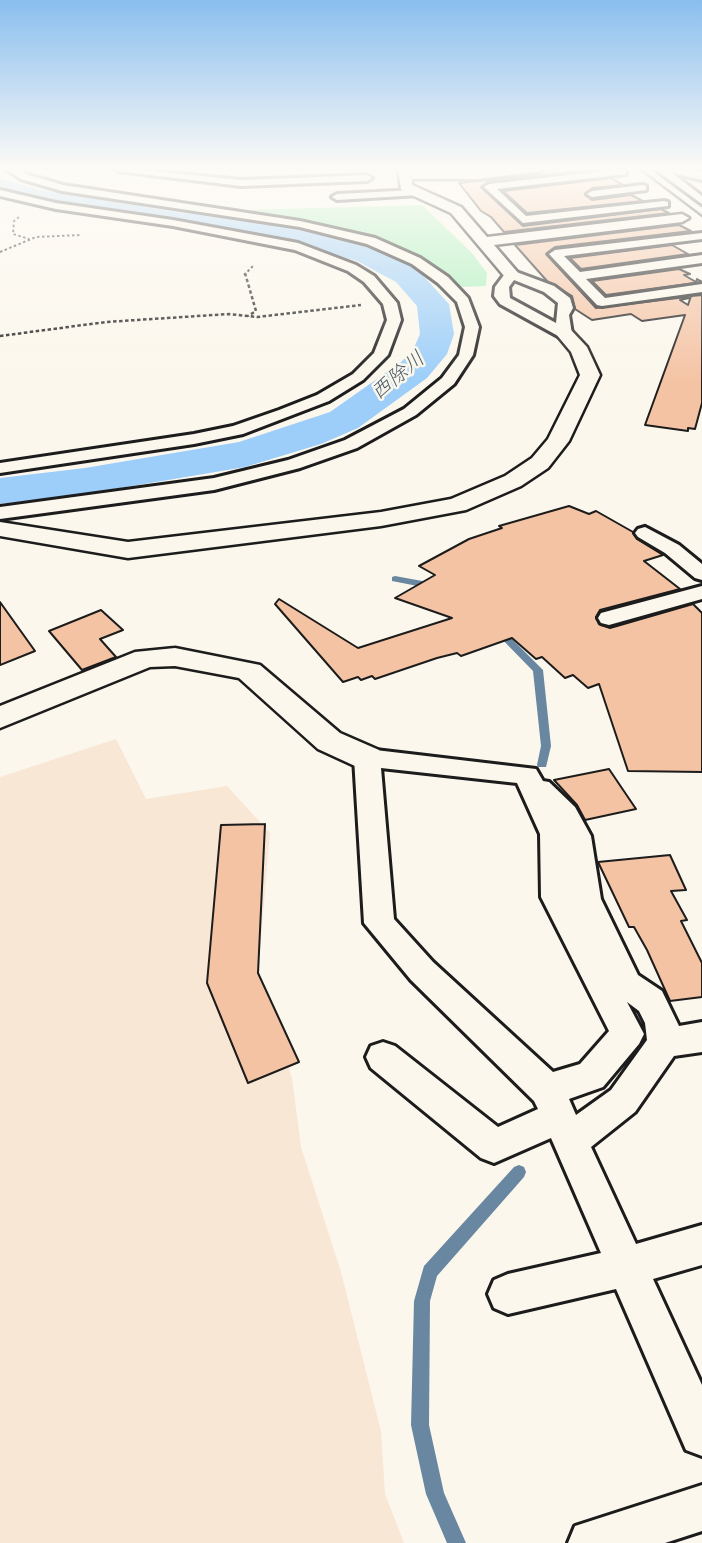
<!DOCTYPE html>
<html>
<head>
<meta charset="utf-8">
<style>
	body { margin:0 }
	canvas { display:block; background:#fbf7ec }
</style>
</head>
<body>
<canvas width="702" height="1543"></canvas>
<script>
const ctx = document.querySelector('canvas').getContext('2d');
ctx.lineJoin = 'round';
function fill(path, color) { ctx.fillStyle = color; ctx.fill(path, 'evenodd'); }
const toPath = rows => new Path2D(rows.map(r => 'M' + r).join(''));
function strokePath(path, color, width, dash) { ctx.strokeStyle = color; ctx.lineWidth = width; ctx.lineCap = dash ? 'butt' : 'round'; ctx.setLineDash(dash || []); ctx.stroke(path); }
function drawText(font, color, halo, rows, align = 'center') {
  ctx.font = font + ' "Architects Daughter","Klee One",sans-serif'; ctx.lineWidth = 5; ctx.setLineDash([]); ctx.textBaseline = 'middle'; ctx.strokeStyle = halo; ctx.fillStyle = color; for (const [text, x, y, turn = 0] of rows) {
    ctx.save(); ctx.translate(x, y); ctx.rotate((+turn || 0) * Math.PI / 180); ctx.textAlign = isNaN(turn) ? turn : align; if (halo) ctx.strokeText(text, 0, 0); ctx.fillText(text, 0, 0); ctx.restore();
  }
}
fill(toPath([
	[116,739,146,799,227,786,270,833,258,973,292,1078,301,1147,341,1272,381,1431,385,1494,404,1543,0,1543,0,777]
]), '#f9e7d6');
fill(toPath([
	[422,205,471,252,487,273,486,286,460,287,426,261,380,242,247,210]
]), '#aaf0bc');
fill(toPath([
	[395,576,433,583,437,586,433,589,392,581,392,577,395,576],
	[499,628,502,629,543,670,551,746,546,767,538,767,537,765,541,746,533,671,496,633,495,631,496,629,499,628],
	[519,1165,524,1167,526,1172,524,1177,437,1276,430,1301,429,1425,444,1493,466,1543,447,1543,426,1494,411,1425,414,1301,424,1266,514,1167,519,1165]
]), '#6987a1');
fill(toPath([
	[0,178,40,190,183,213,281,222,377,249,418,270,449,304,454,334,447,354,427,378,358,428,321,444,245,467,85,494,0,504,0,478,85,468,239,442,330,412,401,362,413,350,420,334,417,306,396,282,357,261,280,238,183,229,36,205,0,193,0,178]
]), '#9ccef9');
const building = toPath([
	[548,167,586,167,592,170,489,181,481,187,523,226,661,209,669,213,504,232,491,217,481,211,459,183,540,174,548,167],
	[611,178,623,185,592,188,585,195,592,200,631,195,643,201,527,213,503,191,611,178],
	[679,225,691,231,555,247,546,254,596,308,686,297,689,298,680,300,688,305,691,296,702,295,702,403,695,429,688,428,688,431,645,425,685,315,642,321,631,314,592,320,575,309,572,296,547,281,515,245,679,225],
	[672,245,688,254,581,269,570,258,672,245],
	[679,269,690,274,684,275,696,282,697,279,702,282,606,295,592,281,679,269],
	[569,506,589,514,596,511,633,532,637,539,663,555,644,561,680,589,600,610,596,617,599,624,610,628,693,604,702,613,702,772,628,771,599,684,588,688,573,675,565,678,542,657,536,659,512,638,461,656,457,653,437,658,375,679,372,676,361,680,358,677,343,682,275,604,279,599,358,648,452,618,395,598,435,575,419,566,469,539,502,528,499,526,569,506],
	[0,602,35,651,0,665,0,602],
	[101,610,123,630,100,639,116,657,82,670,49,631,101,610],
	[609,769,636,809,585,820,577,805,554,780,609,769],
	[265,824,258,973,299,1062,248,1083,207,983,221,825,265,824],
	[670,855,686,890,671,891,687,920,681,921,702,963,702,997,670,1001,647,950,634,927,629,927,598,862,670,855]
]);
fill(building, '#f4c3a4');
strokePath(building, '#1c1c1c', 2);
const minor = toPath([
	[3,167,14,167,29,175,63,185,300,221,375,238,420,258,448,277,468,298,479,327,473,355,454,384,416,415,357,448,300,468,214,490,0,519,0,507,214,478,288,460,345,440,404,409,442,378,459,355,465,327,457,302,438,283,412,264,367,244,300,227,62,191,21,179,3,167],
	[114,167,241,180,367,175,372,178,367,181,241,186,118,171,114,167],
	[672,167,668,170,702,196,702,204,656,170,660,167,672,167],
	[622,169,626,170,626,174,497,189,526,216,664,201,668,202,668,206,523,223,484,187,489,184,622,169],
	[642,185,646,186,646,190,592,197,587,194,592,191,642,185],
	[0,190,56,203,173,220,298,243,356,265,374,276,397,303,401,320,388,355,363,380,329,401,243,434,194,444,0,473,0,463,194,434,233,426,279,410,317,395,353,374,374,353,387,320,383,304,364,282,348,271,295,250,173,226,56,209,0,196,0,190],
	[415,190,419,191,419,195,337,200,332,197,337,194,415,190],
	[702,233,702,239,564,256,580,272,702,255,702,263,586,279,605,298,702,284,702,292,602,306,597,305,549,254,555,250,702,233],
	[511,270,554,286,570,298,573,308,569,315,572,334,570,337,560,337,500,304,494,296,495,287,507,271,511,270],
	[514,280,544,292,558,303,556,323,510,298,509,287,514,280],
	[645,527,679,545,702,564,702,580,695,578,665,553,638,537,635,533,638,529,645,527],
	[702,586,702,599,609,625,601,623,598,618,601,613,702,586],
	[367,749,536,769,543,781,549,782,575,807,591,836,601,899,638,975,662,991,679,1026,702,1022,702,1052,674,1056,635,1112,591,1147,636,1244,702,1225,702,1265,653,1279,702,1385,702,1456,686,1450,616,1289,508,1314,494,1308,488,1294,494,1280,508,1274,601,1253,551,1138,494,1163,481,1158,371,1068,366,1057,371,1046,383,1042,395,1046,498,1127,538,1109,534,1101,411,980,364,923,354,758,358,752,367,749],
	[381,768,517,783,540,834,541,897,609,1031,580,1064,553,1072,433,962,394,919,381,768],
	[627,1002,639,1011,645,1023,647,1040,611,1090,576,1115,569,1099,603,1087,639,1044,644,1034,627,1002],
	[702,1485,702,1531,665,1543,568,1543,575,1526,702,1485]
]);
const tertiary = toPath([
	[398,167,410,167,411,171,478,171,514,167,546,167,540,171,478,179,412,179,412,185,461,207,487,237,682,214,689,218,682,222,494,245,519,274,511,279,505,277,451,213,401,190,398,167],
	[565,329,571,330,587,347,600,375,569,441,548,468,521,486,466,510,381,526,128,558,0,536,0,522,128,542,381,512,451,499,505,476,532,458,548,439,580,375,571,352,556,334,565,329],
	[175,648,260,665,340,733,379,750,383,758,379,766,367,769,355,766,318,749,239,678,175,666,150,667,0,728,0,706,135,652,175,648]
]);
const secondary = toPath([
	[658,167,681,167,702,172,702,180,660,170,658,167]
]);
strokePath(minor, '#1c1c1c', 6);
strokePath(tertiary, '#1c1c1c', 5);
strokePath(secondary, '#1c1c1c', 6);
strokePath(toPath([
	[19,217,14,221,13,234,29,239],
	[0,252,36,237,81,235],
	[244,275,253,266]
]), '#1c1c1c', 2, [2.5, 2.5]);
strokePath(toPath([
	[245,273,256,311,248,316],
	[0,336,106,322,229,314,257,317,361,305]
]), '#1c1c1c', 2.5, [3.5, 2.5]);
fill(minor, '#fbf7ec');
fill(tertiary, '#fbf7ec');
fill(secondary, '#fbf7ec');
strokePath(toPath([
	[637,167,702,216]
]), '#1c1c1c', 2.5);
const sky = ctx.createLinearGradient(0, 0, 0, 383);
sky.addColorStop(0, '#89beef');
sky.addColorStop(0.44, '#fdfbf6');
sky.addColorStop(1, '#fdfbf600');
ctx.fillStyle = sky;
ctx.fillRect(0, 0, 702, 383);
drawText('italic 21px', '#495a69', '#fbf7ec', [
	["西除川",399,377,-40]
]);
</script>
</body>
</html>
